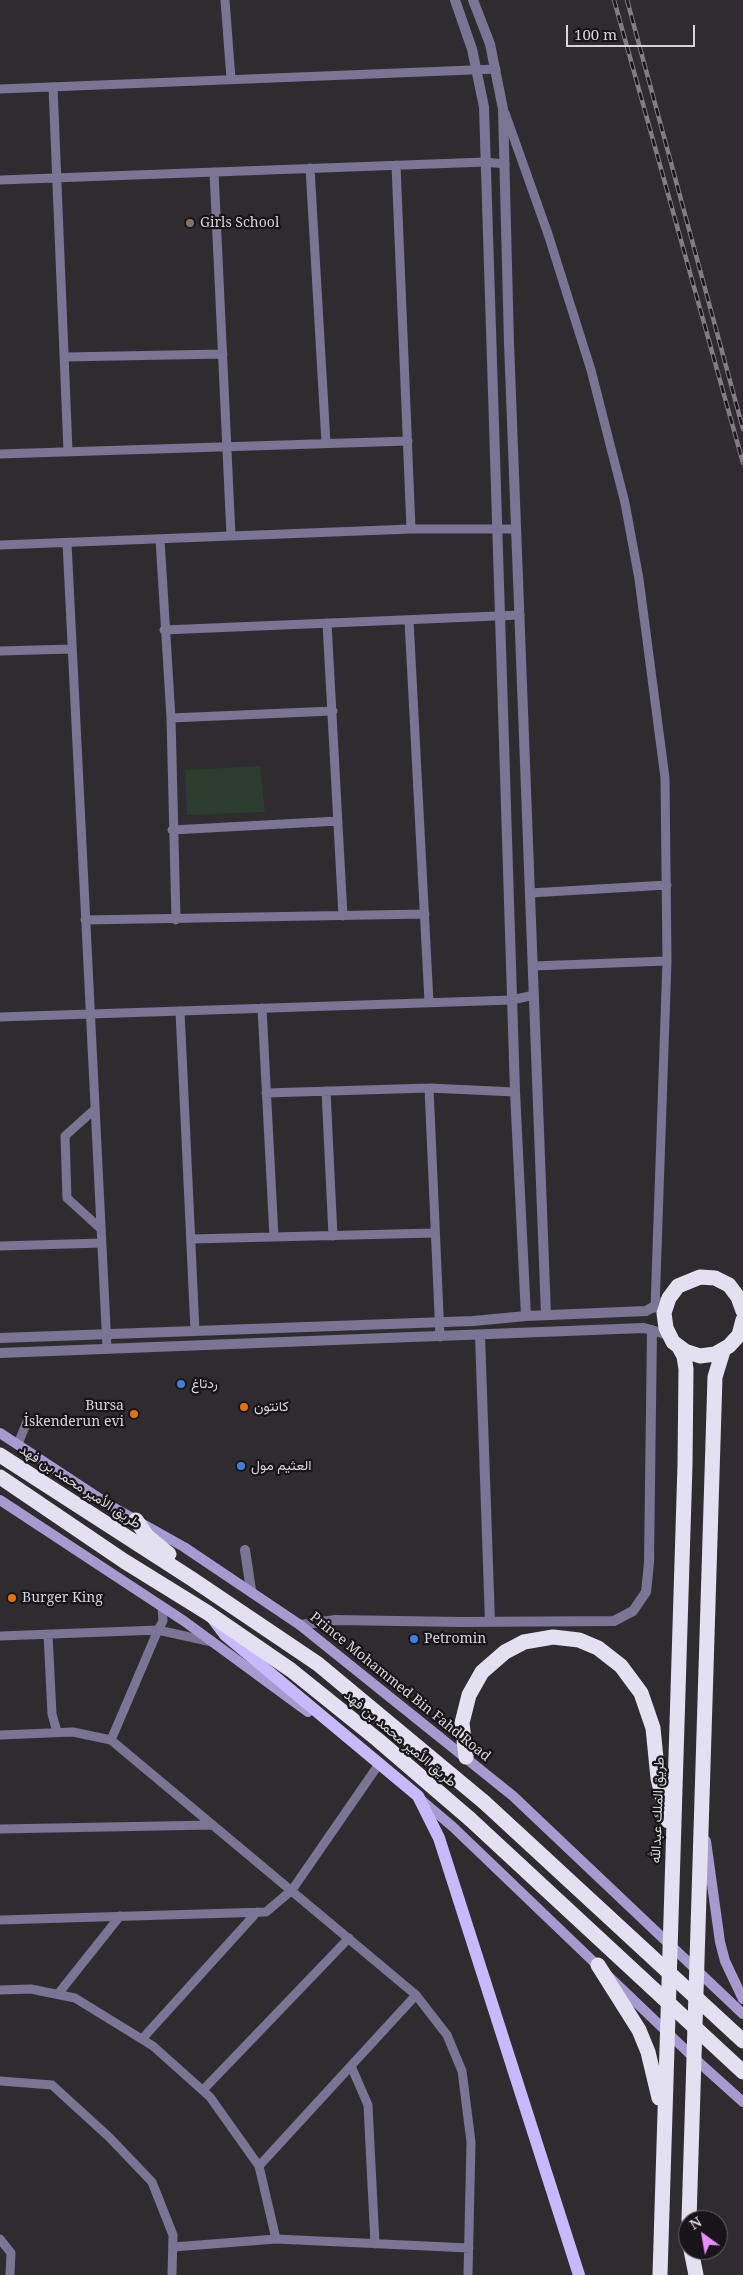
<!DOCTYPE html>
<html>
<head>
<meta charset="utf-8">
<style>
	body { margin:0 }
	#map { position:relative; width:743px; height:2275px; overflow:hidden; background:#2f2c30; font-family:"Noto Serif",serif }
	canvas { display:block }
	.north { position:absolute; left:678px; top:2210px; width:50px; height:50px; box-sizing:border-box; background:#171517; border:1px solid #636264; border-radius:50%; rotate:328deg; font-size:14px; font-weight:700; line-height:20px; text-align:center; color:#d6d5d7 }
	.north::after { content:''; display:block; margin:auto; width:18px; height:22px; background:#eb8dfc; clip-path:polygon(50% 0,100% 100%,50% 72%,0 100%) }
	.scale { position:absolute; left:566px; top:25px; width:129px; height:22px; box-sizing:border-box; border:2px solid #d6d5d7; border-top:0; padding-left:6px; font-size:15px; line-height:18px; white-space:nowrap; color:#d6d5d7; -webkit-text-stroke:4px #171517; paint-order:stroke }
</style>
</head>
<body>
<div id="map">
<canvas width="743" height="2275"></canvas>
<div class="north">N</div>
<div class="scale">100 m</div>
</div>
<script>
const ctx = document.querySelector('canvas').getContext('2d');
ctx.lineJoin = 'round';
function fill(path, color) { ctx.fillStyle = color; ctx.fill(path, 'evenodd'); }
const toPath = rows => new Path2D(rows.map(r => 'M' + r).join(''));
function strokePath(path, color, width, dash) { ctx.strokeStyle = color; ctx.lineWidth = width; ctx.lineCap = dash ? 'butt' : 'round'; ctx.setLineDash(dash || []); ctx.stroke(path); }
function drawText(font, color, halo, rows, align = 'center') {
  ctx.font = font + ' "Noto Serif",Vazirmatn,serif'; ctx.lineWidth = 4.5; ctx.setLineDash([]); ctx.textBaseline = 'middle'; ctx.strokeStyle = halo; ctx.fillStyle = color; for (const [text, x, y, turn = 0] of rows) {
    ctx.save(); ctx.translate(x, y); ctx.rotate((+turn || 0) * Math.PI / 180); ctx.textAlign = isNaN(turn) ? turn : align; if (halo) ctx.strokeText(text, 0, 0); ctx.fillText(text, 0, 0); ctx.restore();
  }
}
fill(toPath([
	[260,766,265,812,187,815,185,770]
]), '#2b3d2c');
strokePath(toPath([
	[225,0,231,79],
	[53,87,68,451],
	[0,89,496,69],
	[505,113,548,234,591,370,625,503,639,579,665,778,667,961,655,1308],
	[396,165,411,529],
	[310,168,326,443],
	[214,172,231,536],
	[0,180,485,162,505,164],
	[65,357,223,354],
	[0,454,408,441],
	[160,539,171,718,176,920],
	[67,543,107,1347],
	[0,545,411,529,516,529],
	[409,620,429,1002],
	[327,623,343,916],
	[164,630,520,615],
	[0,651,72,649],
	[171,718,333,711],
	[172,830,338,821],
	[530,893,667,885],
	[85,920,425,914],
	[533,966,667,961],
	[262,1008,274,1237],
	[180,1011,195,1331],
	[0,1017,512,1000,534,995],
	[429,1088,440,1337],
	[326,1091,333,1236],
	[266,1093,429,1088,515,1092],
	[95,1109,65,1136,67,1198,101,1229],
	[191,1239,434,1233],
	[0,1246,102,1243],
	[18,1444,28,1419],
	[162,1607,163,1621,158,1630,212,1642],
	[48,1634,52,1714,57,1732],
	[0,1636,158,1630,111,1740],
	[0,1735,73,1732,111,1740,416,1995,447,2035,462,2071,471,2142,468,2275],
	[0,1829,213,1825],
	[0,1920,266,1912,292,1890,379,1764],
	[0,1990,31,1989,75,1998,153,2046,210,2097,259,2166,276,2239],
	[58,1994,120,1916],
	[142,2039,257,1912],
	[351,2066,368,2105,375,2244],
	[0,2081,52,2085,109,2137,152,2182,173,2235,172,2275],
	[203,2090,349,1938],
	[259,2166,416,1995],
	[0,2239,11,2253,10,2275],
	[173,2247,276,2239,469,2248]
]), '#7a7495', 9);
strokePath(toPath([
	[455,0,472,49,484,107,515,1092,526,1316],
	[473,0,490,44,503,109,509,343,546,1315],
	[480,1335,490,1622],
	[0,1338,473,1321,526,1316,646,1311,668,1299],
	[0,1353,644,1328,669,1335],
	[245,1550,251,1590],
	[300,1625,335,1620,461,1622,614,1621,633,1611,646,1592,649,1563,652,1330]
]), '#7a7495', 10);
strokePath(toPath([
	[0,1433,111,1506,184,1547,300,1625,513,1796,743,2014],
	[0,1500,184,1621,308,1712],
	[420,1799,453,1827,694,2058,743,2102],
	[706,1841,720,1942,725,1961,743,1999]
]), '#a69bd1', 10);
strokePath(toPath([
	[213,1619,225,1635,418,1796,439,1838,579,2275]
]), '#c8b9ff', 12);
strokePath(toPath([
	[743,1311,738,1297,729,1285,715,1278,700,1277,678,1286,669,1298,664,1313,666,1328,673,1342,685,1351,700,1356,715,1354,729,1346,739,1335,743,1320],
	[0,1455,192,1579,318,1664,484,1802],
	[0,1477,124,1561,208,1613,291,1670,378,1740,470,1819],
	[136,1520,147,1536,169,1554],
	[466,1757,462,1723,469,1695,482,1672,505,1652,524,1642,553,1637,579,1640,598,1648,621,1666,641,1693,653,1728,658,1778,668,1821],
	[598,1965,639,2030,648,2052,659,2098],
	[689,2220,715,1377,723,1351],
	[691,2250,696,2275],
	[660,2275,685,1465,686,1369,684,1356,679,1347]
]), '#e3e1f1', 15);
const rail = toPath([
	[614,0,743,463],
	[627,0,743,429]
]);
strokePath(rail, '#807e81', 4.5);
strokePath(rail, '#171517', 2.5, [8]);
strokePath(toPath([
	[484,1802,743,2041],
	[470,1819,743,2072]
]), '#e3e1f1', 15);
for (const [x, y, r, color] of [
	[190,223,5,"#8d6e63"],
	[181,1384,5,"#3f7fe0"],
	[244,1407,5,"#e8710a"],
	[134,1414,5,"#e8710a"],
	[241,1466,5,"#3f7fe0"],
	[12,1598,5,"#e8710a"],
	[414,1639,5,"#3f7fe0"]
]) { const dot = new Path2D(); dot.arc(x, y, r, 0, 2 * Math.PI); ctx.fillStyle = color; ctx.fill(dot); strokePath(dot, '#171517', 2); }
drawText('14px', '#d6d5d7', '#171517', [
	["Girls School",200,223],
	["ردتاغ",191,1384],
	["Bursa",124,1406,"right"],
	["İskenderun evi",124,1422,"right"],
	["كانتون",254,1407],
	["العثيم مول",251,1466],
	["Burger King",22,1598],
	["Petromin",424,1639]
], 'left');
drawText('14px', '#d6d5d7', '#171517', [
	["طريق الأمير محمد بن فهد",80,1487,33],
	["Prince Mohammed Bin Fahd Road",400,1687,39],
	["طريق الأمير محمد بن فهد",400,1739,40],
	["طريق الملك عبدالله",658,1810,-88]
]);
</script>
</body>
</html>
